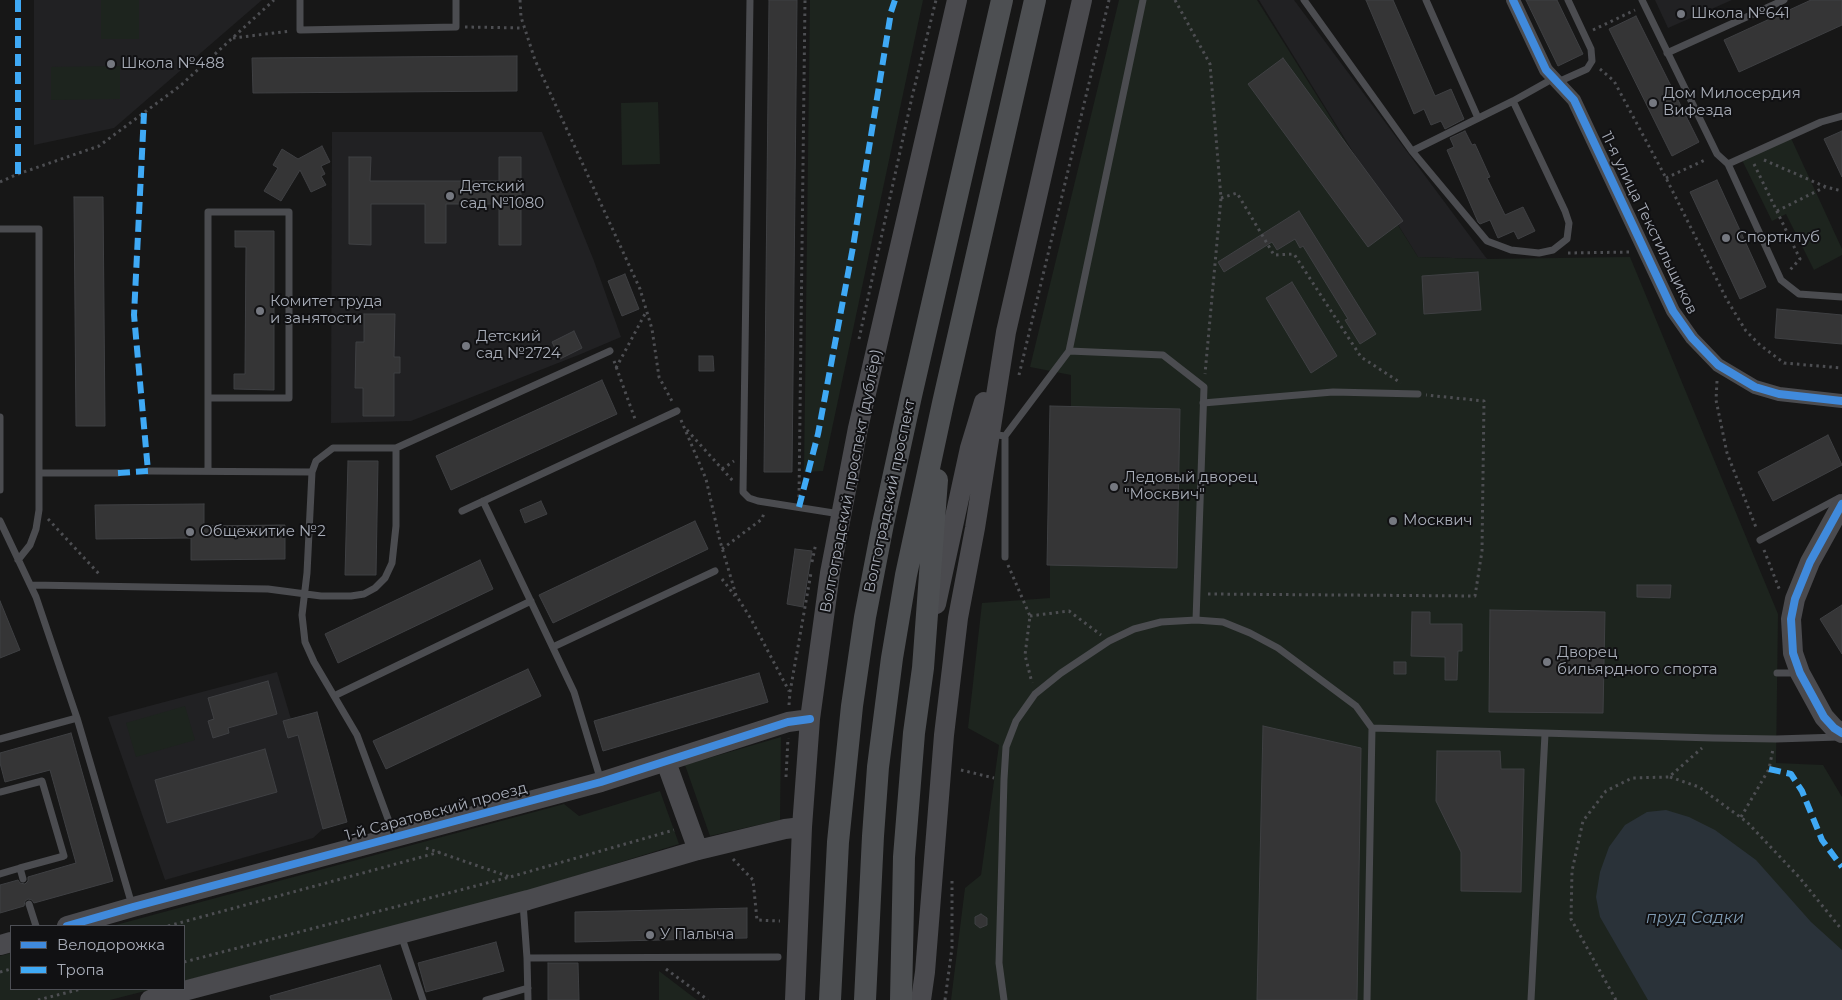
<!DOCTYPE html>
<html>
<head>
<meta charset="utf-8">
<style>
	body { margin:0 }
	#map { position:relative; width:1842px; height:1000px; overflow:hidden; background:#171717; font-family:Montserrat,sans-serif }
	canvas { display:block }
	.legend { position:absolute; left:10px; top:925px; width:175px; height:65px; box-sizing:border-box; background:#111113; border:1px solid #4d4f55; margin:0; padding:6px 9px; list-style:none; font-size:15px; color:#a8adb8 }
	.legend li { display:flex; align-items:center; gap:10px; height:25px }
	.legend b { width:25px; border:1px solid #4d4f55 }
</style>
</head>
<body>
<div id="map">
<canvas width="1842" height="1000"></canvas>
<ul class="legend">
<li><b style="height:6px;background:#408adc"></b>Велодорожка</li>
<li><b style="height:6px;background:#3fa9f5"></b>Тропа</li>
</ul>
</div>
<script>
const ctx = document.querySelector('canvas').getContext('2d');
ctx.lineJoin = 'round';
function fill(path, color) { ctx.fillStyle = color; ctx.fill(path, 'evenodd'); }
const toPath = rows => new Path2D(rows.map(r => 'M' + r).join(''));
function strokePath(path, color, width, dash) { ctx.strokeStyle = color; ctx.lineWidth = width; ctx.lineCap = dash ? 'butt' : 'round'; ctx.setLineDash(dash || []); ctx.stroke(path); }
function drawText(font, color, halo, rows, align = 'center') {
  ctx.font = font + ' Montserrat,sans-serif'; ctx.lineWidth = 4; ctx.setLineDash([]); ctx.textBaseline = 'middle'; ctx.strokeStyle = halo; ctx.fillStyle = color; for (const [text, x, y, turn = 0] of rows) {
    ctx.save(); ctx.translate(x, y); ctx.rotate((+turn || 0) * Math.PI / 180); ctx.textAlign = isNaN(turn) ? turn : align; if (halo) ctx.strokeText(text, 0, 0); ctx.fillText(text, 0, 0); ctx.restore();
  }
}
fill(toPath([
	[34,0,262,0,114,128,34,145],
	[1259,0,1294,0,1487,259,1418,257],
	[1655,0,1732,0,1668,28],
	[332,132,542,132,594,261,621,337,581,354,411,421,331,423],
	[277,672,291,719,283,721,288,738,298,735,323,829,313,838,165,880,108,717]
]), '#212123');
fill(toPath([
	[101,0,139,0,139,39,101,39],
	[810,0,923,0,823,471,804,472],
	[1119,0,1257,0,1418,257,1487,259,1630,257,1778,614,1776,763,1823,765,1842,797,1842,1000,951,1000,965,888,981,875,999,745,968,728,982,603,1050,598,1050,565,1047,565,1050,406,1071,406,1071,375,1030,367],
	[120,66,120,99,51,100,51,67],
	[658,102,660,164,622,165,621,103],
	[1790,136,1842,249,1842,255,1814,270,1786,214,1772,221,1741,158],
	[185,706,195,740,136,757,126,723],
	[781,737,780,820,710,836,685,765],
	[660,791,679,844,527,891,184,981,184,926,112,926,564,804,579,816],
	[11,953,11,989,153,989,110,1000,0,1000,0,956],
	[659,971,697,1000,659,1000]
]), '#1d241e');
fill(toPath([
	[1666,810,1689,817,1715,830,1756,860,1811,922,1842,950,1842,1000,1648,1000,1600,917,1596,897,1600,872,1609,847,1625,825,1647,812]
]), '#2a3239');
const building = toPath([
	[769,0,797,0,792,472,764,472,769,0],
	[1366,0,1393,0,1435,96,1451,89,1464,119,1445,129,1441,121,1431,125,1424,109,1414,114,1366,0],
	[1526,0,1557,0,1583,54,1558,66,1526,0],
	[1811,0,1842,0,1842,25,1739,72,1724,40,1811,0],
	[1636,16,1699,142,1672,156,1609,29,1636,16],
	[517,56,517,91,253,93,252,58,517,56],
	[1283,58,1403,221,1368,247,1248,84,1283,58],
	[1465,131,1472,145,1475,144,1490,177,1487,178,1505,215,1523,207,1535,231,1518,239,1514,231,1498,238,1490,220,1480,224,1478,222,1447,150,1454,147,1450,138,1465,131],
	[1842,131,1842,177,1824,139,1842,131],
	[322,146,330,162,321,166,325,174,321,176,326,185,311,192,300,170,281,201,264,191,278,168,273,165,282,149,298,159,322,146],
	[349,157,371,157,370,181,499,181,499,157,521,157,521,245,499,245,499,204,446,204,446,243,425,243,425,204,371,204,371,245,349,244,349,157],
	[1717,180,1766,287,1740,299,1690,192,1717,180],
	[74,197,103,197,105,426,76,426,74,197],
	[1299,211,1376,334,1360,344,1345,320,1348,319,1303,246,1300,248,1295,239,1277,250,1272,242,1224,272,1218,262,1299,211],
	[235,231,274,231,274,390,234,389,234,374,245,374,246,247,235,247,235,231],
	[1478,272,1481,310,1424,314,1422,276,1478,272],
	[625,274,639,309,622,316,608,281,625,274],
	[1292,282,1337,356,1311,373,1266,298,1292,282],
	[1777,309,1842,315,1842,344,1775,338,1777,309],
	[364,314,395,314,394,357,400,357,400,373,394,373,394,416,363,416,363,388,355,388,356,342,364,342,364,314],
	[574,331,582,348,560,359,552,342,574,331],
	[699,356,713,356,714,371,699,371,699,356],
	[602,380,617,414,451,490,436,456,602,380],
	[1050,406,1180,409,1177,568,1047,565,1050,406],
	[1828,435,1842,465,1773,501,1758,472,1828,435],
	[348,461,378,461,376,575,345,575,348,461],
	[541,501,547,514,525,523,520,510,541,501],
	[204,504,204,526,285,525,285,559,191,560,191,538,96,539,95,505,204,504],
	[695,521,708,549,553,623,539,595,695,521],
	[795,549,812,551,803,607,787,604,795,549],
	[480,560,493,589,338,663,325,634,480,560],
	[1637,585,1671,585,1670,598,1637,597,1637,585],
	[0,601,20,650,0,658,0,601],
	[1842,605,1842,654,1820,619,1842,605],
	[1490,610,1605,612,1603,713,1489,712,1490,610],
	[1412,612,1430,612,1430,624,1462,624,1462,651,1458,651,1457,680,1445,680,1445,657,1411,656,1412,612],
	[1394,662,1406,662,1406,674,1394,674,1394,662],
	[528,669,541,696,386,769,373,741,528,669],
	[759,673,768,702,603,751,594,721,759,673],
	[268,681,277,714,228,728,229,733,213,738,208,721,214,719,208,698,268,681],
	[317,712,347,822,323,829,298,735,288,738,283,721,317,712],
	[1263,726,1361,748,1357,1000,1257,1000,1263,726],
	[71,733,113,881,34,903,32,900,28,899,25,901,24,906,0,913,0,885,18,880,20,883,25,884,28,881,28,877,76,863,50,770,5,782,0,763,0,753,71,733],
	[265,749,277,792,167,823,155,780,265,749],
	[1437,751,1500,751,1501,769,1524,769,1521,892,1461,891,1461,852,1436,801,1437,751],
	[747,908,747,938,575,942,575,912,747,908],
	[981,914,987,918,987,925,980,928,975,924,975,917,981,914],
	[496,942,504,971,426,992,418,963,496,942],
	[548,963,578,963,579,1000,548,1000,548,963],
	[380,965,392,1000,271,1000,270,996,380,965]
]);
fill(building, '#353536');
strokePath(building, '#3f4043', 1);
strokePath(toPath([
	[520,0,521,17,535,60,640,289,652,329,659,377,673,403],
	[1175,0,1210,64,1221,198,1205,374],
	[465,27,524,28],
	[1593,30,1635,10],
	[233,38,291,31],
	[1600,69,1614,81,1666,178,1727,300,1746,331,1760,345,1784,363,1842,368],
	[1764,160,1826,187,1842,191],
	[1754,164,1800,259,1788,272],
	[1666,178,1707,159],
	[0,182,18,174,99,146,180,86,274,0],
	[1221,198,1237,193,1274,255,1294,254,1361,357,1401,383],
	[1777,211,1825,187],
	[1568,253,1631,252],
	[859,339,912,97,936,0],
	[614,361,635,419],
	[616,368,646,312],
	[1019,375,1109,0],
	[1717,381,1716,400,1727,453,1757,530],
	[681,420,706,479,720,541,736,595,751,619,789,691],
	[687,430,733,481],
	[722,469,734,461],
	[799,497,805,0],
	[48,519,100,575],
	[722,549,762,519,764,513],
	[1764,550,1780,591],
	[812,562,816,543],
	[1008,565,1030,616,1025,655,1032,683],
	[722,579,735,596],
	[1208,594,1475,596,1482,551,1484,401,1426,395],
	[1030,616,1069,611,1101,635],
	[789,705,790,692,811,573],
	[961,770,994,778],
	[786,777,788,738],
	[1670,777,1699,787,1747,822,1799,877,1842,930],
	[1741,817,1769,769,1773,749],
	[426,848,510,877],
	[733,859,753,880,757,920,780,921],
	[168,926,440,852],
	[184,962,510,877,674,830],
	[666,969,708,1000],
	[0,972,11,969],
	[38,1000,81,989],
	[945,1000,952,948,952,879],
	[1616,1000,1571,919,1572,871,1583,821,1606,791,1632,778,1669,777,1702,748]
]), '#4d4e52', 3, [2.5, 4]);
strokePath(toPath([
	[300,0,300,30,456,27,456,0],
	[750,0,743,492,749,498,758,501,840,514],
	[1304,0,1412,151,1487,241,1511,250,1539,253,1553,250,1567,239,1569,223,1565,211,1513,101],
	[1426,0,1478,118],
	[1642,0,1717,154,1728,164,1781,280,1799,294,1842,297],
	[1667,53,1784,0],
	[1558,82,1587,69,1592,61,1591,49,1568,0],
	[1412,151,1513,101,1554,78],
	[1728,164,1821,122,1842,116],
	[0,229,39,229,39,510,36,529,30,545,18,560],
	[1069,351,1143,0],
	[208,398,289,398,289,212,208,212,208,471],
	[1203,403,1333,392,1418,394],
	[0,417,0,490],
	[990,434,1005,436,1005,557],
	[1005,436,1069,351,1163,355,1204,387,1196,620],
	[148,471,312,472],
	[39,473,118,473],
	[483,501,574,692,601,781],
	[462,511,677,411],
	[0,521,36,597,77,718,132,905],
	[1760,540,1839,498],
	[31,585,268,589,321,596,351,596,364,594,375,588,385,578,392,563,396,526,396,448],
	[553,647,715,571],
	[1777,673,1797,673],
	[334,696,531,601],
	[1372,728,1713,738,1776,739,1839,737],
	[0,739,77,718],
	[0,792,42,781,64,856,20,868,23,879],
	[394,835,357,735,314,662,305,642,302,615,307,573,312,472,316,461,333,448,396,448,610,351],
	[0,874,20,868],
	[523,903,527,958,528,1000],
	[29,904,36,926],
	[401,935,423,1000],
	[527,958,778,957],
	[486,1000,528,988],
	[1004,1000,999,963,1004,779,1006,747,1016,721,1035,694,1061,673,1109,641,1134,629,1161,622,1196,620,1223,622,1250,633,1278,648,1356,706,1372,728,1367,1000],
	[1531,1000,1545,734]
]), '#4b4c50', 7);
strokePath(toPath([
	[1513,0,1546,70,1574,100,1673,311,1692,338,1718,365,1755,387,1779,394,1842,401]
]), '#4b4c50', 14);
strokePath(toPath([
	[1842,504,1810,562,1795,599,1791,619,1793,653,1800,673,1824,717,1834,728,1842,733],
	[936,604,970,448,984,402],
	[666,762,698,850],
	[67,926,133,907,601,782,788,722,810,719],
	[0,945,11,942],
	[150,1000,528,900,698,850,785,829,802,827],
	[795,1000,802,827,810,719,830,573,858,428,957,0],
	[921,1000,925,972,944,735,958,618,975,528,1006,332,1082,0]
]), '#4a4a4e', 20);
strokePath(toPath([
	[830,1000,838,842,852,706,865,617,883,524,911,396,1002,0],
	[865,1000,873,836,878,767,892,658,906,575,943,403,1035,0],
	[901,1000,904,857,914,733,923,668,937,480]
]), '#4d4f52', 22);
strokePath(toPath([
	[18,0,18,174],
	[118,473,148,471,134,315,144,113],
	[799,507,818,434,853,247,891,12,895,0],
	[1769,769,1791,774,1802,791,1822,840,1842,867]
]), '#3fa9f5', 6, [12, 6]);
strokePath(toPath([
	[1513,0,1546,70,1574,100,1673,311,1692,338,1718,365,1755,387,1779,394,1842,401],
	[1842,504,1810,562,1795,599,1791,619,1793,653,1800,673,1824,717,1834,728,1842,733],
	[67,926,133,907,601,782,788,722,810,719]
]), '#408adc', 8);
for (const [x, y, r, color] of [
	[1681,14,5,"#757880"],
	[111,64,5,"#757880"],
	[1653,103,5,"#757880"],
	[450,196,5,"#757880"],
	[1726,238,5,"#757880"],
	[260,311,5,"#757880"],
	[466,346,5,"#757880"],
	[1114,487,5,"#757880"],
	[1393,521,5,"#757880"],
	[190,532,5,"#757880"],
	[1547,662,5,"#757880"],
	[650,935,5,"#757880"]
]) { const dot = new Path2D(); dot.arc(x, y, r, 0, 2 * Math.PI); ctx.fillStyle = color; ctx.fill(dot); strokePath(dot, '#111113', 2); }
drawText('15px', '#a8adb8', '#111113', [
	["Школа №641",1691,14],
	["Школа №488",121,64],
	["Дом Милосердия",1663,94],
	["Вифезда",1663,111],
	["Детский",460,187],
	["сад №1080",460,204],
	["Спортклуб",1736,238],
	["Комитет труда",270,302],
	["и занятости",270,319],
	["Детский",476,337],
	["сад №2724",476,354],
	["Ледовый дворец",1124,478],
	["\"Москвич\"",1124,495],
	["Москвич",1403,521],
	["Общежитие №2",200,532],
	["Дворец",1557,653],
	["бильярдного спорта",1557,670],
	["У Палыча",660,935]
], 'left');
drawText('15px', '#a8adb8', '#111113', [
	["11-я улица Текстильщиков",1649,223,64],
	["Волгоградский проспект (дублёр)",851,481,-79],
	["Волгоградский проспект",890,496,-78],
	["1-й Саратовский проезд",436,812,-15]
]);
drawText('italic 16px', '#7f9bb3', '#111113', [
	["пруд Садки",1695,918]
]);
</script>
</body>
</html>
